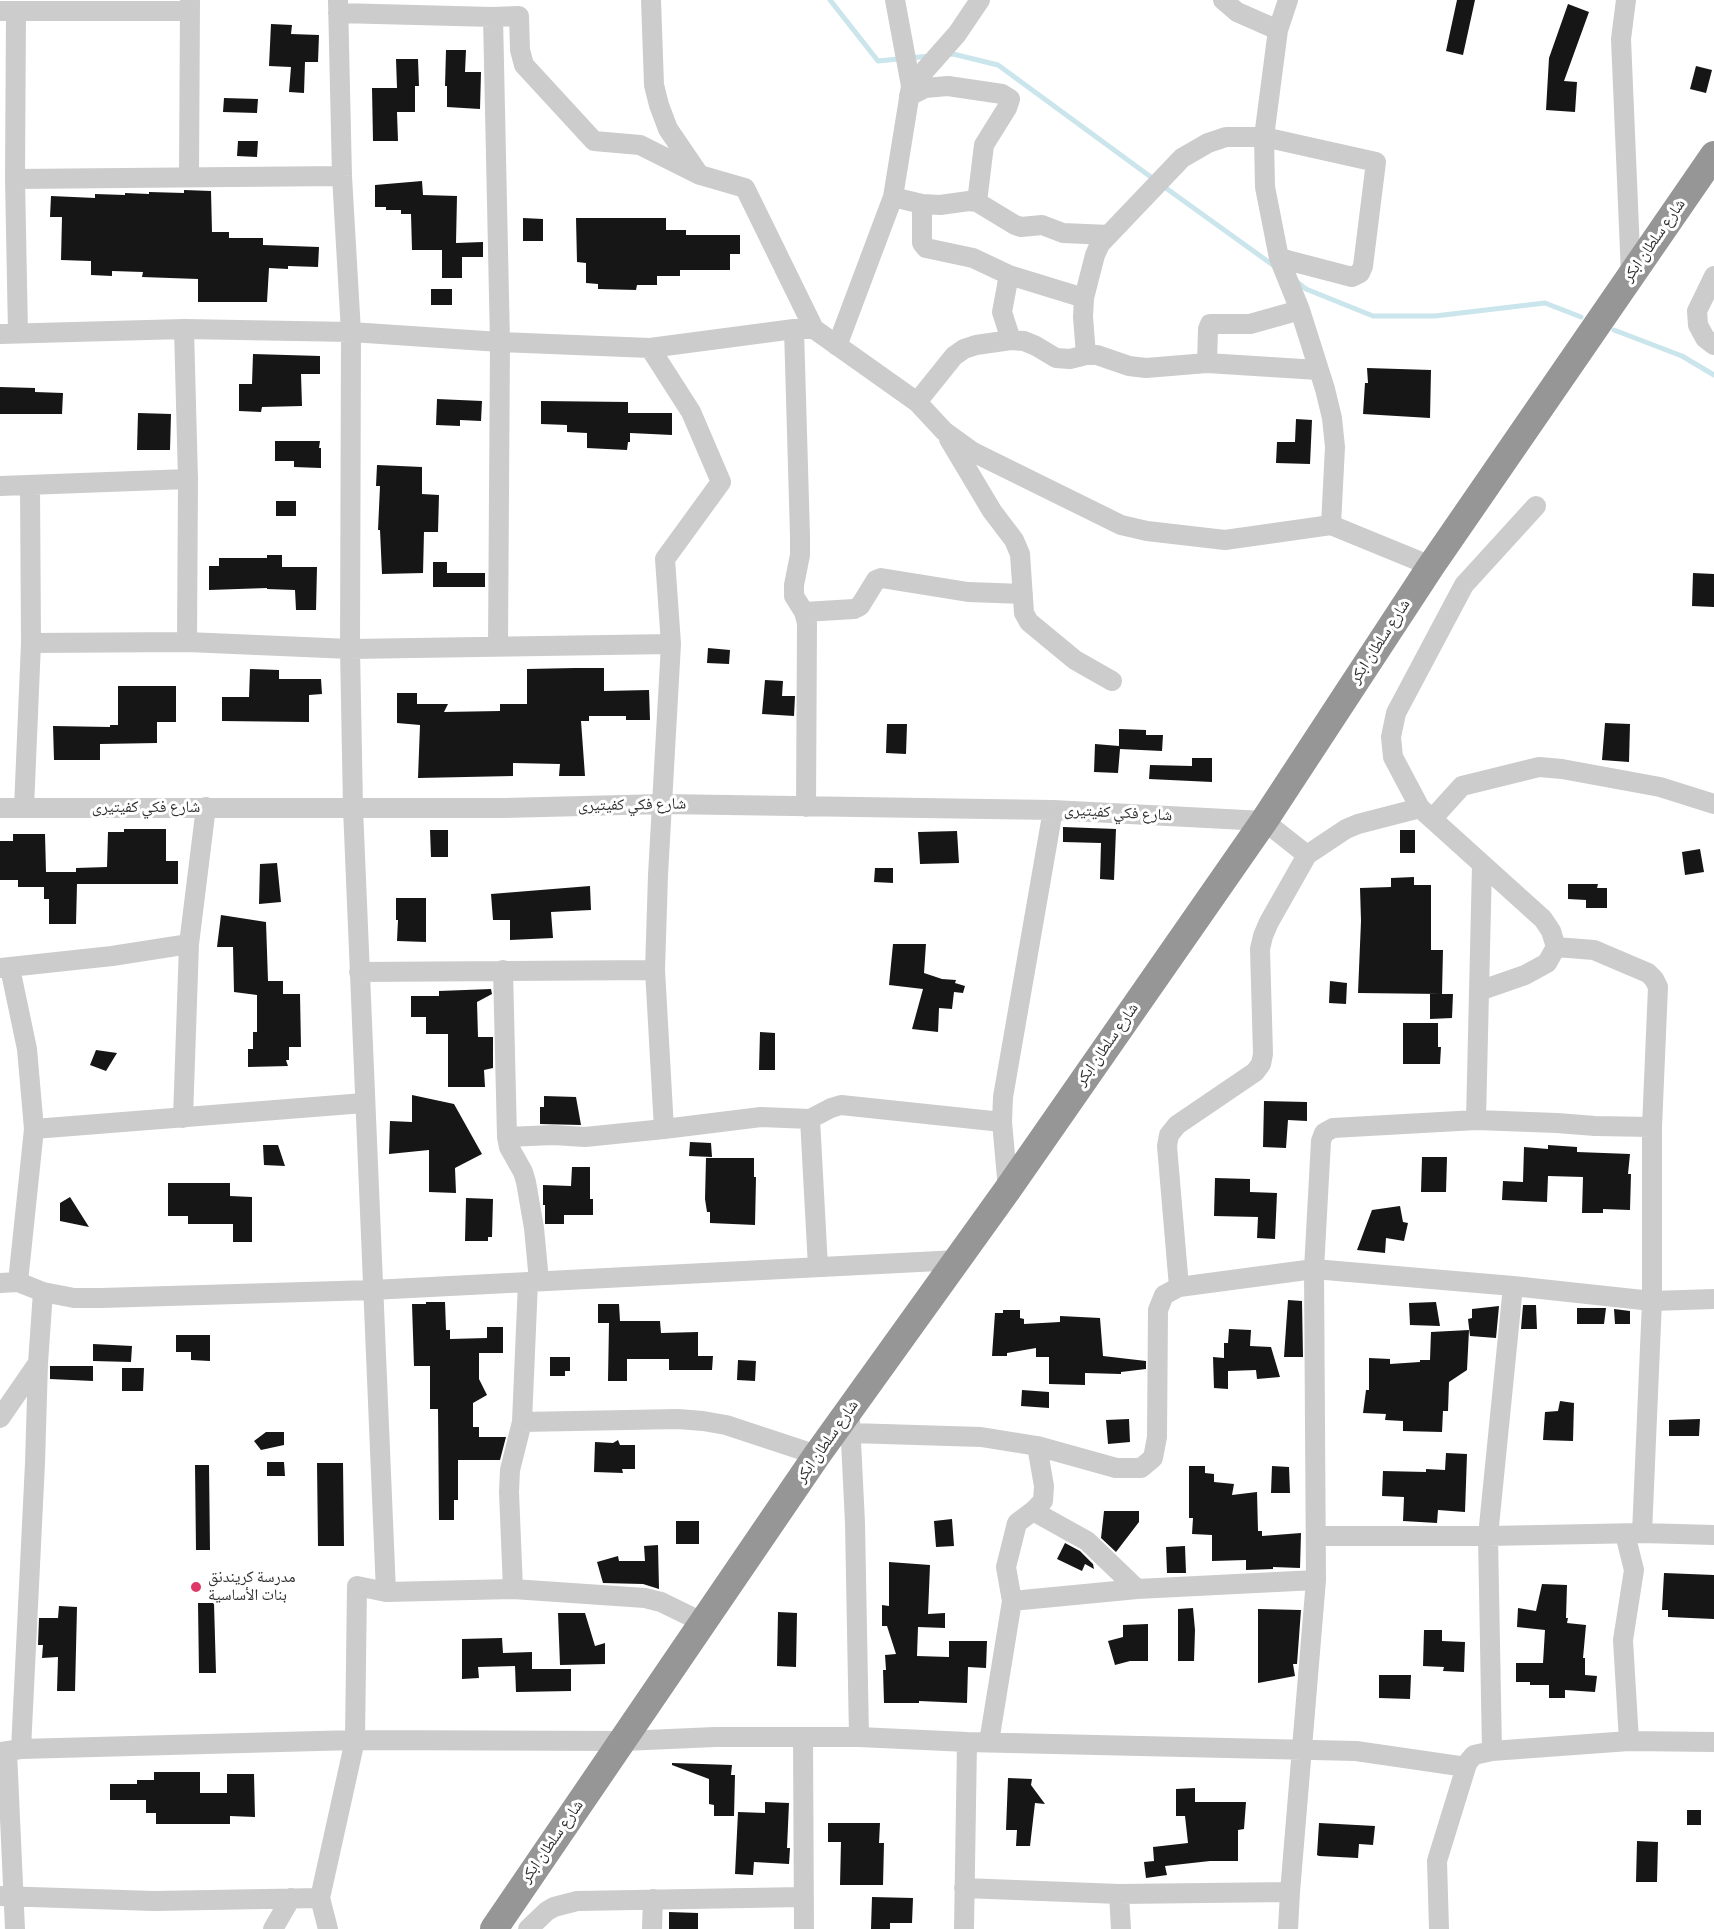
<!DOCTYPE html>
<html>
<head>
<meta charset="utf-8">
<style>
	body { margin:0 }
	canvas { display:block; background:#fff }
</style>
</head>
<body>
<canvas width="1714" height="1929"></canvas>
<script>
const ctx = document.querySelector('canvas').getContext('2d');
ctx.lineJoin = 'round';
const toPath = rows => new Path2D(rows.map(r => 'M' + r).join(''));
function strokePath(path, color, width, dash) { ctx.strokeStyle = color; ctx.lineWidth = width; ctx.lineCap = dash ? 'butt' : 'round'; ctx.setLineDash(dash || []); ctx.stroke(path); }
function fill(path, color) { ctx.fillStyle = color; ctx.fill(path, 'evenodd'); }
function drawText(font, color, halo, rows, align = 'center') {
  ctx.font = font + ' "Source Sans 3","Noto Naskh Arabic",sans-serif'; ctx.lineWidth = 6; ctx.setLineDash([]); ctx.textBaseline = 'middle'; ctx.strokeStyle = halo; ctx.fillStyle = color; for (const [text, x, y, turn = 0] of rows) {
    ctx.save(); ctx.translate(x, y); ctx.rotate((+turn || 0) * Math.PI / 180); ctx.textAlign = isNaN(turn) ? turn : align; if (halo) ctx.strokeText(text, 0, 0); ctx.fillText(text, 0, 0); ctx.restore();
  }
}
strokePath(toPath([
	[830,0,878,61,930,56],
	[945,55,953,54,998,65,1155,180],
	[1163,186,1277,268],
	[1297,282,1306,289,1373,316,1435,316,1545,303,1581,317],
	[1614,330,1682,356,1714,375]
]), '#cae5eb', 5);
fill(toPath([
	[1457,0,1475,0,1463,55,1446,51],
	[1568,4,1589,12,1564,81,1577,82,1575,112,1546,110,1549,58],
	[271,24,292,25,291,34,319,35,318,62,305,62,304,93,289,92,291,67,269,66],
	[446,50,466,50,465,72,481,72,480,109,447,107,447,86,445,86],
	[396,59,418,59,419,86,415,86,415,112,397,112,398,141,373,141,372,88,397,88],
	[1696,66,1712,70,1706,93,1690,89],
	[224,98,258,99,257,113,223,112],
	[238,141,258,141,257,157,237,156],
	[422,181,423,195,457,196,456,243,483,242,483,257,462,257,462,278,442,278,442,250,412,250,411,214,401,214,401,210,386,210,386,207,375,207,375,185],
	[184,190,211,191,212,232,229,232,229,238,263,238,263,245,319,247,318,267,288,266,288,269,269,268,267,302,198,302,198,279,142,277,143,272,112,271,112,276,91,275,91,261,61,260,62,217,50,217,51,196,95,198,95,194,125,195,125,193,149,194,149,192,184,193],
	[523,218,543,219,543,241,523,241],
	[576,218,666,218,666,230,686,230,686,235,740,235,740,254,730,254,730,270,680,270,680,276,657,276,657,285,637,285,636,290,598,289,598,284,586,283,586,263,577,262],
	[431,289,452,289,452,305,431,305],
	[253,354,320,356,320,374,301,374,302,406,262,407,261,412,239,411,239,384,252,384],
	[1367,368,1431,370,1430,418,1363,414,1365,383,1368,383],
	[0,387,35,388,35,392,63,393,62,414,0,414],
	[437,399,482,401,481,421,460,420,460,426,436,425],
	[541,401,628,402,628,413,672,413,672,435,630,433,630,442,628,442,627,450,587,448,587,433,567,432,567,425,541,424],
	[138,413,171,414,170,450,137,450],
	[1296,419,1312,420,1310,464,1276,463,1277,442,1295,442],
	[275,441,320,441,319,448,321,448,321,468,294,467,294,461,275,461],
	[377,465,422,467,422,494,439,495,438,532,424,532,423,573,382,574,380,530,378,530,380,486,376,486],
	[276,501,296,501,296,516,276,516],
	[267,555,282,555,282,567,317,567,316,610,296,610,295,590,267,589,267,588,209,590,209,566,219,566,219,558,267,558],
	[433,562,447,562,447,573,485,573,485,587,433,587],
	[1693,573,1714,574,1714,607,1692,606],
	[708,648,730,650,729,664,707,663],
	[575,668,604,668,604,691,649,690,650,720,626,720,626,716,589,716,589,721,581,721,585,776,559,776,560,764,513,763,513,776,418,778,420,725,397,723,397,693,417,693,417,704,448,704,444,712,500,711,500,704,527,704,527,669],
	[250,669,279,670,279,679,321,679,322,694,309,695,309,722,222,721,222,697,249,697],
	[765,680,783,681,782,696,795,696,794,716,762,714],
	[118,686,176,686,176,722,157,722,157,743,100,744,100,760,54,760,53,726,110,727,110,725,118,725],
	[1605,723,1630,724,1629,762,1602,760],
	[887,724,907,724,906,754,886,753],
	[1119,729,1146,730,1146,735,1163,735,1162,751,1120,749,1118,773,1094,772,1095,744,1119,746],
	[1192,758,1212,758,1212,782,1149,779,1150,765,1192,766],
	[1063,827,1116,829,1114,880,1100,879,1101,843,1063,842],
	[124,829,166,829,166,861,178,861,178,884,77,884,76,924,49,924,49,899,44,899,44,887,18,887,18,880,0,880,0,841,13,841,13,834,45,834,46,872,76,872,76,868,107,867,108,832,124,832],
	[430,830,448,830,448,857,431,857],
	[1400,830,1415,830,1415,853,1400,853],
	[957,831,959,863,920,864,918,832],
	[1700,849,1704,872,1685,875,1682,852],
	[277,863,281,902,259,904,260,864],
	[875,868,893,868,893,883,874,882],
	[1414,877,1414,885,1431,885,1431,950,1443,950,1442,994,1358,993,1361,921,1360,888,1391,887,1391,878],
	[1568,884,1598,884,1597,888,1607,888,1607,908,1586,908,1586,900,1568,899],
	[590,886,591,910,551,912,553,938,510,940,510,920,493,920,491,894],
	[396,898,426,898,426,942,397,941,398,920,396,920],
	[221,915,266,922,268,981,283,981,283,994,300,994,301,1047,289,1047,289,1060,286,1060,288,1066,248,1067,248,1049,253,1049,253,1032,257,1032,257,995,234,992,233,947,217,947],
	[893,944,926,944,924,973,942,979,956,980,955,983,965,986,963,993,954,992,952,1009,939,1008,938,1032,912,1029,923,989,889,985],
	[1330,981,1347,983,1346,1004,1329,1003],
	[491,989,492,994,477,1002,478,1037,493,1037,493,1068,484,1070,485,1087,448,1087,448,1034,426,1034,426,1017,411,1017,411,996,439,996,439,991],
	[1430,994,1453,994,1452,1018,1430,1019],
	[1403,1023,1438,1023,1438,1047,1441,1047,1440,1064,1403,1064],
	[760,1032,775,1033,775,1070,759,1070],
	[96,1050,117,1053,106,1071,90,1065],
	[412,1095,454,1104,482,1154,455,1168,456,1193,429,1192,429,1150,389,1154,390,1121,412,1122],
	[544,1096,576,1097,581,1125,540,1124,540,1107,544,1107],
	[1264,1101,1307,1102,1307,1121,1288,1120,1286,1148,1263,1147],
	[690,1142,711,1143,712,1157,689,1156],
	[263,1145,278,1145,285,1166,264,1165],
	[1548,1145,1577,1147,1577,1152,1630,1154,1628,1174,1631,1174,1630,1210,1603,1209,1603,1213,1582,1213,1583,1177,1548,1176,1547,1202,1502,1200,1503,1181,1523,1182,1524,1147,1548,1149],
	[1422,1157,1447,1157,1446,1192,1421,1192],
	[706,1158,754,1158,754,1177,756,1177,755,1225,710,1223,710,1212,707,1212,705,1199],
	[572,1167,590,1167,590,1199,593,1199,593,1215,564,1215,564,1224,545,1224,545,1205,543,1205,543,1185,571,1186],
	[1215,1178,1250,1179,1250,1192,1277,1193,1275,1239,1257,1238,1258,1217,1214,1216],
	[168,1183,230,1183,230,1196,252,1197,252,1242,233,1242,233,1224,188,1224,188,1216,168,1216],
	[70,1197,89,1227,60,1221,60,1203],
	[466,1198,493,1199,492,1237,488,1237,488,1241,465,1241],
	[1400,1206,1403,1222,1408,1223,1404,1241,1386,1238,1385,1253,1357,1250,1372,1210],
	[1288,1300,1302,1301,1303,1357,1284,1357],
	[426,1302,445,1302,446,1330,450,1330,450,1339,487,1338,487,1327,503,1327,503,1353,479,1353,479,1379,487,1395,473,1403,473,1427,479,1427,479,1437,506,1437,500,1460,458,1460,458,1500,454,1500,454,1520,439,1520,438,1409,430,1409,430,1366,414,1366,412,1304,426,1304],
	[1436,1302,1440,1326,1410,1325,1409,1303],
	[598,1304,619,1304,620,1321,660,1321,661,1333,698,1332,698,1356,713,1356,712,1370,669,1370,669,1359,627,1359,627,1381,608,1381,609,1323,598,1323],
	[1523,1305,1536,1305,1537,1329,1521,1329],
	[1499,1306,1496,1338,1470,1336,1468,1319,1472,1318,1472,1309],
	[1577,1308,1606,1308,1604,1324,1577,1324],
	[1614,1309,1630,1311,1630,1324,1615,1324],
	[1003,1310,1020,1310,1020,1318,1024,1319,1024,1324,1060,1322,1060,1316,1100,1318,1103,1356,1146,1361,1146,1369,1121,1372,1121,1374,1085,1373,1085,1385,1049,1384,1049,1357,1036,1357,1036,1348,1007,1353,1007,1356,992,1356,995,1313,1003,1313],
	[1229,1329,1251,1330,1250,1346,1271,1347,1280,1377,1257,1379,1256,1370,1228,1371,1228,1389,1214,1388,1213,1357,1224,1358,1224,1343,1228,1343],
	[1469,1330,1467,1370,1449,1382,1448,1411,1443,1411,1442,1432,1403,1431,1403,1421,1385,1420,1386,1414,1363,1413,1366,1390,1369,1390,1369,1358,1390,1359,1390,1364,1420,1362,1420,1360,1430,1360,1431,1332],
	[176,1335,210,1335,210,1361,191,1360,191,1352,176,1352],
	[93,1344,132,1346,131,1362,93,1361],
	[550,1357,570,1357,570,1371,565,1371,565,1376,550,1376],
	[738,1360,756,1361,755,1381,737,1380],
	[50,1366,93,1366,93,1381,50,1379],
	[122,1368,144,1368,143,1391,122,1391],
	[1022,1390,1049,1392,1049,1408,1021,1406],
	[1560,1401,1574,1403,1573,1441,1543,1440,1545,1412,1558,1411],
	[1129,1419,1130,1442,1108,1444,1106,1420],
	[1700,1419,1699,1436,1669,1436,1669,1420],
	[266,1432,284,1432,284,1445,261,1450,254,1441],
	[618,1440,620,1445,635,1445,635,1469,622,1469,623,1473,594,1472,595,1442,613,1443],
	[1446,1453,1467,1454,1465,1512,1438,1510,1437,1523,1403,1521,1404,1497,1382,1496,1383,1471,1426,1472,1426,1469,1445,1470],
	[267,1462,284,1462,285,1476,267,1476],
	[317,1463,343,1463,344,1546,318,1546],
	[195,1465,209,1465,210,1550,196,1550],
	[1189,1466,1205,1466,1205,1473,1214,1474,1214,1482,1234,1484,1232,1495,1257,1492,1258,1531,1262,1531,1262,1536,1301,1533,1300,1568,1273,1567,1273,1569,1246,1570,1246,1560,1212,1561,1212,1535,1192,1534,1193,1518,1189,1518],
	[1272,1466,1289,1467,1290,1493,1271,1493],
	[1104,1511,1139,1511,1139,1522,1116,1552,1101,1538],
	[952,1519,954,1546,936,1547,934,1521],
	[676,1521,699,1521,699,1544,676,1544],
	[1065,1543,1080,1551,1093,1564,1094,1569,1085,1564,1082,1571,1057,1559],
	[658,1545,659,1589,643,1584,603,1583,597,1562,618,1556,619,1561,645,1561,644,1546],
	[1185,1546,1186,1573,1167,1573,1166,1547],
	[889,1562,930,1565,928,1614,945,1613,945,1628,918,1627,917,1656,949,1657,949,1641,987,1641,986,1668,968,1667,967,1703,919,1701,919,1703,884,1703,883,1670,886,1670,885,1655,896,1654,887,1626,882,1626,882,1605,889,1606],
	[1664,1573,1714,1575,1714,1619,1668,1617,1668,1610,1662,1610],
	[1542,1584,1567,1585,1566,1618,1568,1618,1567,1623,1586,1625,1583,1658,1585,1658,1585,1675,1597,1676,1595,1692,1565,1690,1565,1698,1549,1698,1549,1685,1530,1685,1530,1682,1516,1682,1516,1663,1543,1663,1545,1630,1517,1627,1518,1608,1536,1611],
	[198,1603,214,1603,216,1673,199,1673],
	[59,1606,77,1607,75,1691,57,1691,58,1657,42,1658,43,1645,38,1645,39,1618,58,1618],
	[1193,1608,1195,1630,1194,1661,1178,1661,1178,1609],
	[1258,1609,1301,1610,1297,1664,1293,1664,1295,1676,1258,1683],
	[778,1612,797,1613,796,1667,777,1666],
	[558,1613,585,1613,595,1646,605,1643,605,1664,560,1665],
	[1148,1624,1148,1661,1130,1661,1115,1665,1108,1641,1123,1637,1123,1625],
	[1424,1630,1442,1630,1442,1641,1465,1642,1464,1672,1443,1671,1444,1667,1423,1666],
	[502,1638,503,1653,532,1652,532,1669,571,1669,571,1691,516,1692,515,1666,478,1667,479,1678,462,1679,462,1639],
	[1379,1675,1411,1675,1410,1699,1379,1698],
	[672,1763,732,1765,731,1775,735,1775,734,1816,714,1816,714,1805,709,1804,709,1779,672,1765],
	[154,1772,200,1772,200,1793,227,1793,227,1774,254,1774,255,1817,230,1816,230,1824,156,1824,156,1813,146,1813,146,1800,110,1800,110,1784,137,1784,137,1780,154,1780],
	[1008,1778,1032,1779,1031,1785,1045,1804,1035,1803,1030,1846,1016,1846,1017,1830,1006,1830],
	[1195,1788,1195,1802,1246,1802,1244,1829,1238,1830,1238,1861,1210,1861,1165,1866,1167,1875,1146,1878,1144,1862,1154,1861,1153,1847,1188,1843,1185,1816,1176,1816,1176,1789],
	[765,1802,789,1803,787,1848,790,1848,789,1864,754,1862,753,1875,735,1874,738,1812,765,1813],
	[1687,1810,1701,1810,1701,1825,1687,1825],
	[828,1823,880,1823,879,1843,884,1843,883,1885,840,1885,841,1842,828,1842],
	[1319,1823,1375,1826,1373,1845,1359,1844,1358,1858,1319,1856,1317,1855],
	[1637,1841,1658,1842,1657,1882,1636,1882],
	[872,1897,913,1898,912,1923,890,1923,890,1929,871,1929],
	[669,1912,698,1913,698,1929,669,1929]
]), '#161616');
strokePath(toPath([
	[338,0,342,176,351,332,350,649,353,808,386,1592],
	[651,0,654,85,659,105,668,129,698,173],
	[1223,0,1237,12,1278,30],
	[1288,0,1278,30,1264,137,1265,187,1279,258,1300,310,1325,389,1332,418,1335,447,1331,525],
	[1626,0,1621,39,1631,275],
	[0,11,190,11],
	[16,11,15,179,18,333],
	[338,13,493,17,519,16,520,50,524,65,594,141,640,145,700,175,745,188,814,329,917,402,944,431,973,452,1121,525,1147,531,1225,540,1331,525,1431,566],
	[493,17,500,342,498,645],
	[911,86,957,34,980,0],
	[909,96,925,88,948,86,1002,94,1010,99,1007,108,984,145,977,202],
	[189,177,190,0],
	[15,179,342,176],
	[893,197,922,204,940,205,969,201,977,202,1015,225,1021,227,1042,225,1063,233,1109,235],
	[922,204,922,243,926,248,973,258,1009,275,1084,298],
	[1009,275,1002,312,1011,340],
	[1714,276,1697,311,1698,325,1705,338,1714,345],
	[184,329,188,479,187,642],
	[794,329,800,536,800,555,794,585,794,596,804,612,807,623,806,807],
	[0,334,184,329,351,332,500,342,650,348,794,329,814,329],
	[837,346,893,197,911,86,895,0],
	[1086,355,1083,317,1084,298,1095,255,1100,244,1182,158,1208,143,1226,137,1264,137,1376,162,1363,266,1360,273,1352,277,1279,258],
	[1207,363,1208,329,1210,324,1250,324,1300,310],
	[917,402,954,356,964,349,976,345,1011,340,1024,341,1036,346,1056,358,1070,359,1086,355,1097,355,1129,366,1146,368,1207,363,1318,370],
	[949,439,992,511,1014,540,1020,554,1024,613,1029,622,1075,660,1112,681],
	[0,486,188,479],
	[804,612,854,609,860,606,876,580,881,578,968,592,1023,594],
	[31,643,187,642,350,649,671,644],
	[0,808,504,808,662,804,1053,810,1264,821,1307,855],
	[24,808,31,643,30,485],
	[1432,819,1462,786,1539,767,1562,769,1660,787,1714,804],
	[1556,947,1594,950,1648,973,1654,979,1658,987,1652,1127],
	[0,968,112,956,189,944,206,807],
	[10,968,27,1049,34,1129,18,1282],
	[503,970,507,1137,509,1147,523,1172,526,1182,534,1228,539,1281],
	[359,972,655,970,658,875,671,644,665,559,721,482,691,412,650,348],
	[1479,991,1525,975,1547,963,1556,947,1551,931,1543,919,1420,808,1393,757,1391,737,1396,713,1464,585,1536,506],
	[183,1118,189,944],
	[810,1119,818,1267],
	[1476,1120,1482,865],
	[34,1129,364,1103],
	[664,1129,761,1117,810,1119,831,1108,841,1105,1002,1122],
	[507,1137,553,1135,585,1137,664,1129,655,970],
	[1008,1189,1002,1122,1003,1097,1053,810],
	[0,1283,18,1282,43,1292,74,1298,101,1298,372,1290,958,1260],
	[1179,1287,1167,1146,1169,1135,1177,1125,1255,1072,1261,1064,1263,1054,1260,949,1263,936,1269,922,1307,855,1346,829,1358,824,1420,808],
	[0,1418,38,1363],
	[850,1421,855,1523,859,1737],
	[522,1422,678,1419,703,1421,726,1425,817,1455],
	[851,1433,981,1437,1037,1446,1116,1468,1141,1468,1153,1458,1157,1437,1158,1310,1164,1295,1179,1287,1314,1269,1513,1286,1652,1301,1714,1299],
	[1033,1511,1087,1541,1137,1589],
	[1625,1534,1634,1570,1623,1640,1629,1741],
	[1316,1536,1488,1536,1642,1533,1714,1535],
	[513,1589,509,1492,510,1470,522,1422,528,1282],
	[1012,1601,1137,1589,1316,1580],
	[803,1737,804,1929],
	[989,1742,1012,1601,1006,1567,1017,1523,1033,1511,1043,1501,1044,1486,1037,1446],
	[21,1749,35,1463,38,1363,43,1292],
	[1492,1751,1488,1536,1513,1286],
	[0,1752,21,1749,355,1740,624,1741,715,1737,859,1737,967,1742,1356,1751,1466,1767,1468,1762,1474,1755,1492,1751,1629,1741,1714,1742],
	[7,1752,15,1929],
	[964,1888,1119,1894,1290,1892],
	[1119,1894,1121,1929],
	[0,1896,154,1901,320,1898,355,1740,357,1586,386,1592,513,1589,645,1598,661,1602,704,1623],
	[320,1898,328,1929],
	[273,1929,291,1898],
	[528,1929,547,1911,554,1907,577,1901,803,1897],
	[652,1929,653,1899],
	[964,1929,967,1742],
	[1288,1929,1290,1892,1316,1580,1314,1269,1321,1141,1324,1133,1333,1128,1476,1120,1557,1123,1595,1126,1652,1127,1652,1301,1642,1533],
	[1439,1929,1437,1861,1466,1767]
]), '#ccc', 20);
strokePath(toPath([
	[494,1929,817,1455,1008,1189,1264,821,1431,566,1714,155]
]), '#969696', 28);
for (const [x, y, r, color] of [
	[196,1587,6,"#de3869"]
]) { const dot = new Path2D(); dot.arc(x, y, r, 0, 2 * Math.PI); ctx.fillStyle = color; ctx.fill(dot); strokePath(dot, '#fff', 2); }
drawText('16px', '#2f2f2f', '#fff', [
	["شارع سلطان ابكر",1655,241,-55],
	["شارع سلطان ابكر",1381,642,-57],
	["شارع فكي كفيتيرى",632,806,-1],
	["شارع فكي كفيتيرى",146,808],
	["شارع فكي كفيتيرى",1118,814,3],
	["شارع سلطان ابكر",1108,1045,-55],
	["شارع سلطان ابكر",828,1442,-55],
	["شارع سلطان ابكر",553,1842,-55]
]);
drawText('16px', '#2f2f2f', '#fff', [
	["مدرسة كريندنق",208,1578],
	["بنات الأساسية",208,1596]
], 'left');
</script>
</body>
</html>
